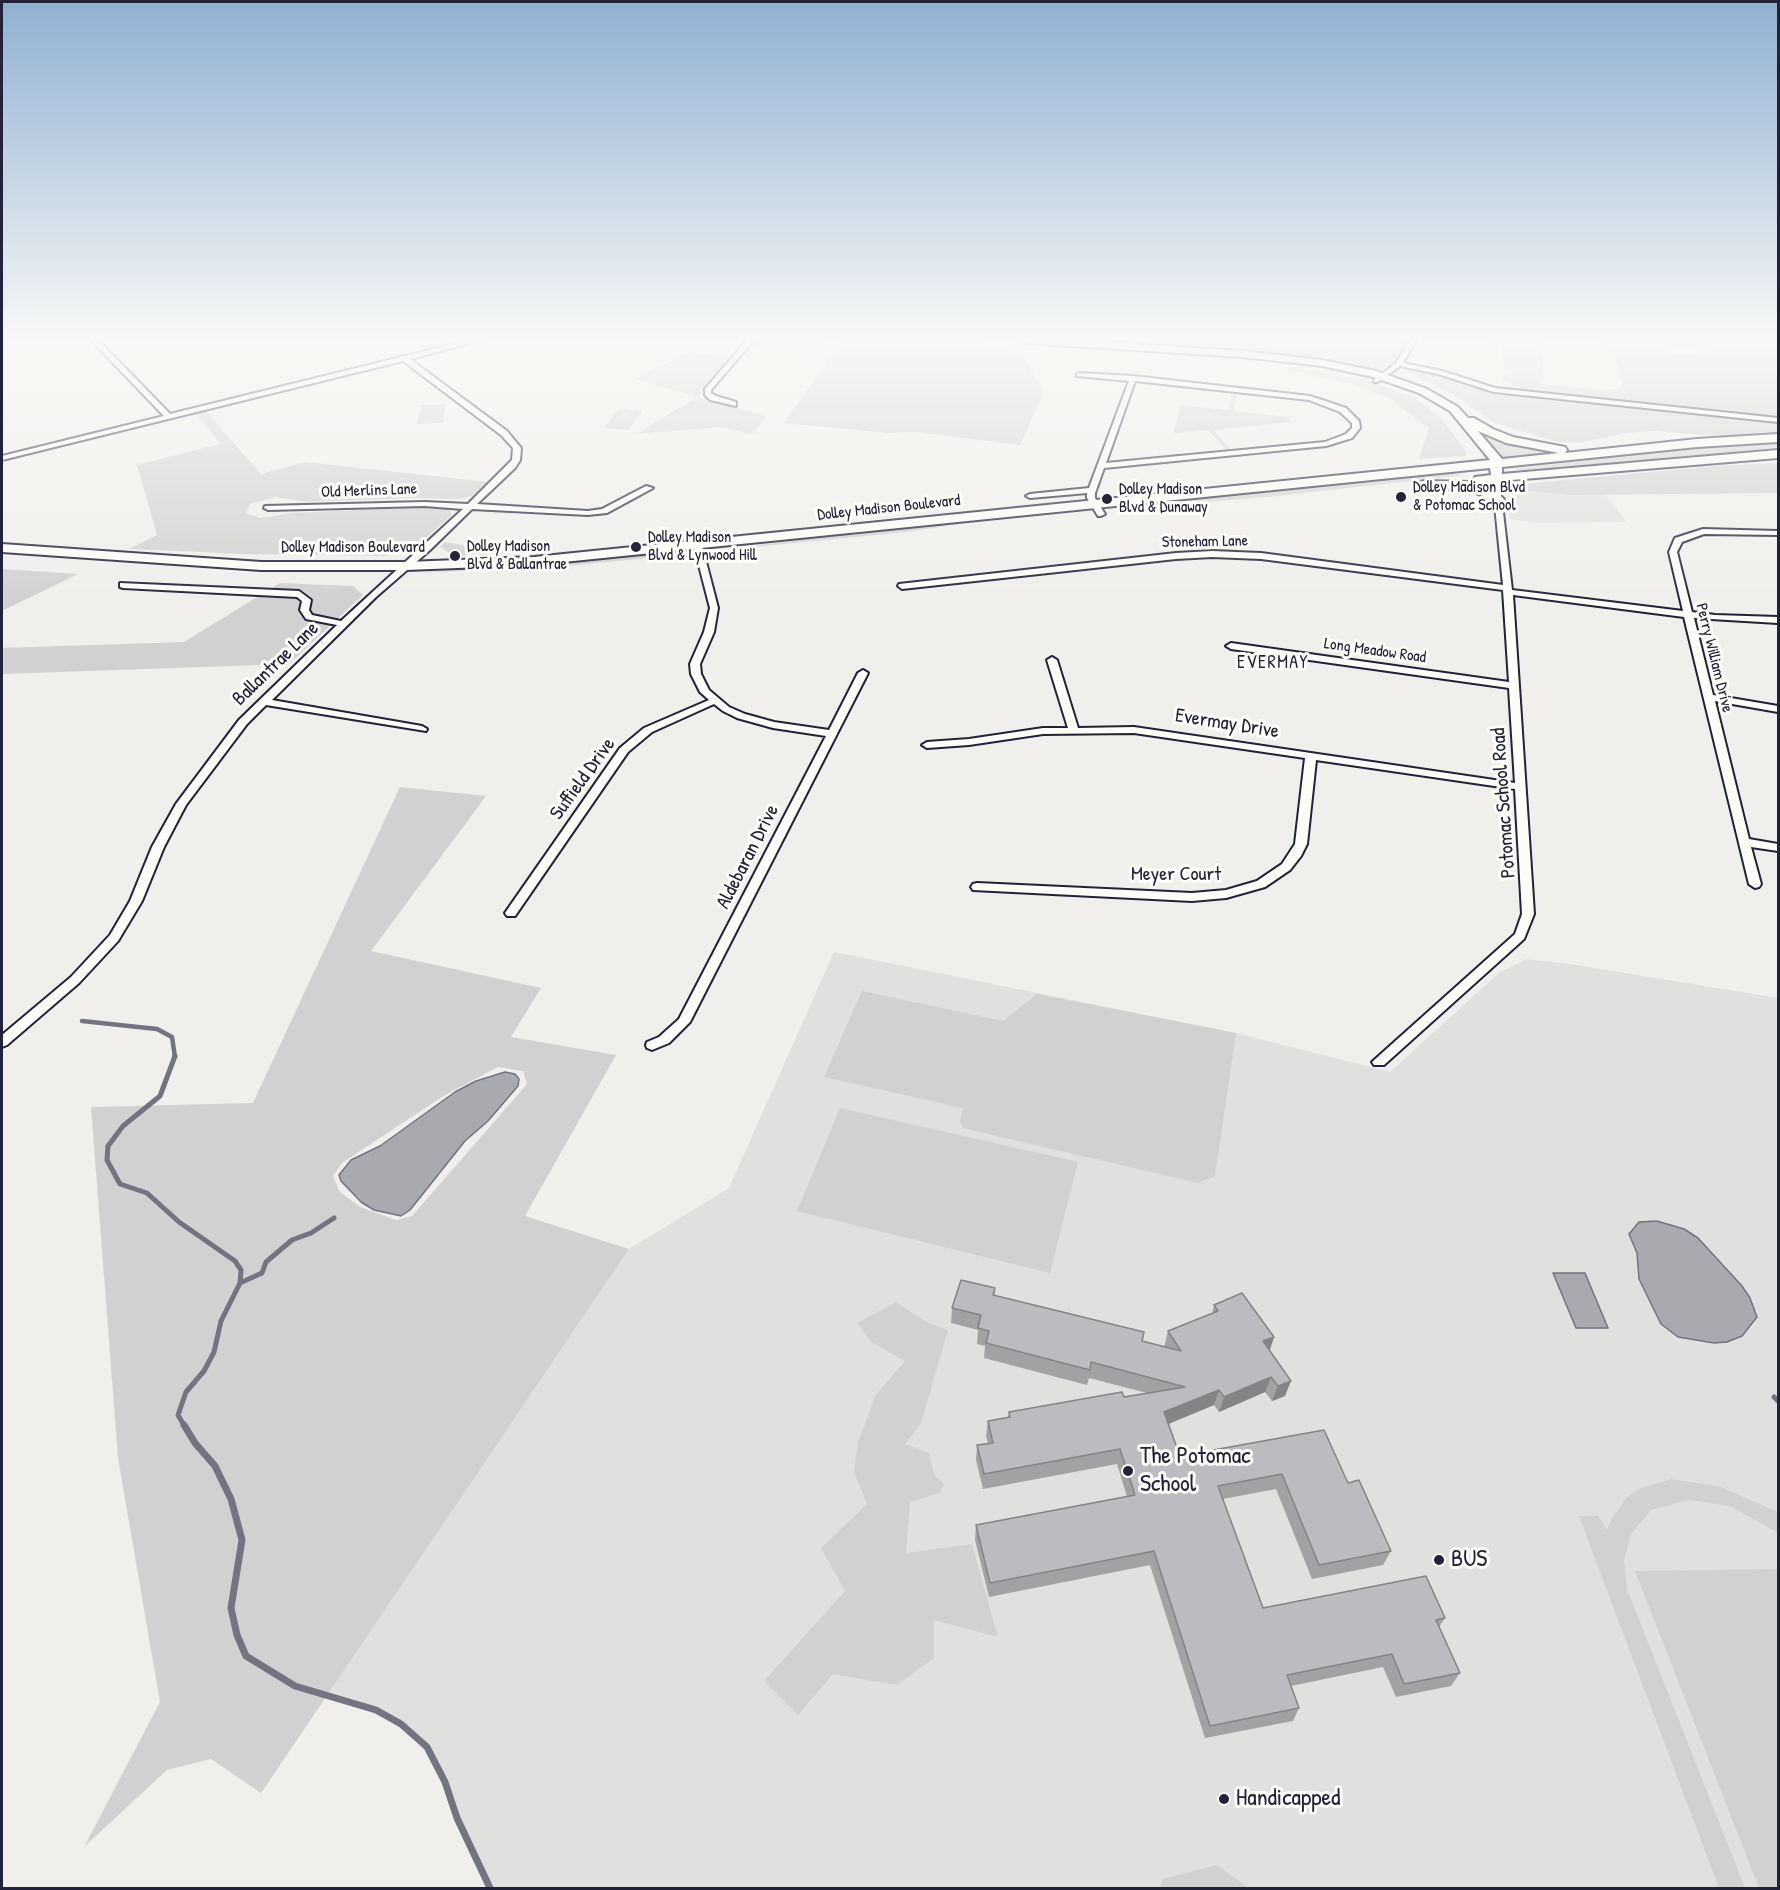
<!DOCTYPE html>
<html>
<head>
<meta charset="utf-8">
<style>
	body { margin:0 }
	#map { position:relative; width:1780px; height:1890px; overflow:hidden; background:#f0efec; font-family:"Patrick Hand",sans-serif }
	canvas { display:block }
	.frame { position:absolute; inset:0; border:3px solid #22223b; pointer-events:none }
</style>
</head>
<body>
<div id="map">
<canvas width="1780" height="1890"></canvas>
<div class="frame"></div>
</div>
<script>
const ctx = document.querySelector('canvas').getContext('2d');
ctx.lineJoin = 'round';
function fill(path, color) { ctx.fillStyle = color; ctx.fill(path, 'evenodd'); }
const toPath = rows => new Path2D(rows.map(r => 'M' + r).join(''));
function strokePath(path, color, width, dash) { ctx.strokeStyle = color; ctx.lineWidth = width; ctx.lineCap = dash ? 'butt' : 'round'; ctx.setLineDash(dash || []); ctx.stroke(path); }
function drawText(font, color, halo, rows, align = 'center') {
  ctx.font = font + ' "Patrick Hand",sans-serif'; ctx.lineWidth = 6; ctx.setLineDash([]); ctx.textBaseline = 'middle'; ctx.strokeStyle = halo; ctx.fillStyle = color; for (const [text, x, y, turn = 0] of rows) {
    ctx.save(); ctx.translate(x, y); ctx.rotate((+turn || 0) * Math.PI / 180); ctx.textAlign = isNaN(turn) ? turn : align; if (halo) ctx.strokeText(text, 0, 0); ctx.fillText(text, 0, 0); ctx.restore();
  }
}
fill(toPath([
	[754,340,823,340,813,354,748,347],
	[1601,489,1627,522,1539,523,1510,519,1509,499,1520,490],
	[834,952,1236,1033,1390,1072,1500,972,1527,959,1570,964,1778,998,1778,1888,490,1888,457,1818,445,1782,427,1747,401,1724,376,1710,326,1694,629,1249,729,1188]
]), '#e0e0df');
fill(toPath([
	[843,340,950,340,1007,346,1006,348,1021,354,1044,391,1020,445,915,432,888,433,784,423],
	[1042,340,1408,340,1392,365,1376,370,1323,362],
	[1482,340,1540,340,1544,379,1538,380,1547,385,1602,390,1617,389,1622,385,1616,361,1599,340,1642,340,1652,344,1653,340,1711,340,1716,344,1713,346,1694,345,1691,348,1670,346,1672,354,1698,355,1697,352,1707,354,1712,349,1727,346,1720,340,1778,340,1778,418,1522,390,1500,378,1513,372,1505,369,1501,344],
	[687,353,733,357,699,397,766,416,752,435,723,427,636,434,697,397,635,379],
	[1291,367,1364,379,1414,397,1442,419,1466,451,1466,456,1419,459,1429,428,1389,398,1351,384,1288,370],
	[1412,369,1430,372,1497,395,1529,395,1778,421,1778,433,1716,436,1653,431,1626,433,1580,443,1557,442,1495,423,1455,396,1409,373,1407,370],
	[1232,393,1237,393,1234,411,1287,417,1292,422,1214,430,1231,450,1226,450,1208,430,1173,433,1181,405,1228,410],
	[446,404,443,423,417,424,421,405],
	[619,409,642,411,628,430,604,428],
	[206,411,261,474,305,462,488,482,472,496,458,499,410,498,306,502,275,497,250,504,246,513,261,518,292,513,403,508,449,509,452,515,410,552,385,556,245,554,129,549,157,535,137,465,220,444,196,413],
	[1470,423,1516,444,1567,453,1500,462],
	[1778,442,1778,447,1697,457,1532,472,1513,469,1699,447],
	[1778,463,1778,493,1571,495,1520,490,1523,484,1714,466],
	[1436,473,1465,475,1267,497,1123,509,1116,507],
	[1086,510,973,522,906,532,712,551,830,536],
	[445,542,509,553,454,556,440,547],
	[653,553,679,555,556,567,414,573],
	[2,569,78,574,2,611],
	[280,583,353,586,363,595,289,664,2,674,2,648,184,642],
	[400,787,486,796,371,951,541,988,511,1037,616,1055,525,1216,629,1249,261,1793,211,1759,167,1770,84,1847,160,1702,118,1458,91,1107,253,1103],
	[498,1067,523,1071,527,1084,412,1216,396,1220,360,1207,339,1191,333,1176,342,1163,445,1095],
	[862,991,1003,1021,1037,994,1236,1033,1215,1176,1198,1183,963,1128,960,1121,963,1108,824,1077],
	[840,1108,1078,1162,1050,1273,797,1211],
	[896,1302,928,1323,948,1330,921,1423,905,1444,929,1453,935,1476,944,1484,940,1493,910,1502,906,1553,972,1544,998,1637,934,1620,934,1658,897,1685,833,1674,798,1715,764,1681,845,1591,821,1548,867,1504,854,1472,858,1443,875,1396,905,1361,871,1342,857,1323],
	[1672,1479,1721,1487,1778,1512,1778,1533,1730,1506,1689,1500,1651,1510,1631,1534,1624,1561,1627,1589,1745,1888,1719,1888,1579,1516,1598,1516,1607,1530,1612,1518,1627,1497,1639,1489],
	[1778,1569,1778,1888,1759,1888,1635,1571],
	[1217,1865,1249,1888,1160,1888,1163,1879]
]), '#d2d1d1');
const water = toPath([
	[505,1072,515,1074,519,1079,518,1086,488,1121,465,1141,410,1210,401,1216,374,1210,361,1202,341,1181,339,1175,351,1160,380,1146,455,1092,476,1081,505,1072],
	[1657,1221,1684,1229,1698,1238,1742,1286,1750,1298,1757,1317,1742,1336,1727,1342,1714,1343,1678,1337,1661,1324,1639,1279,1637,1253,1629,1234,1639,1222,1657,1221],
	[1553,1273,1585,1273,1608,1328,1576,1328,1553,1273]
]);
fill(water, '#a9a9b0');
strokePath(water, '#737381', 1.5);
strokePath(toPath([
	[82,1021,157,1029,172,1037,175,1057]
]), '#737381', 4.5);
strokePath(toPath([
	[175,1056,160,1096,123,1126,108,1146,107,1160,120,1184,147,1193,179,1222,235,1261,241,1270,240,1283,221,1321,214,1352,204,1371,186,1392,178,1415,185,1427],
	[240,1283,262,1273,266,1262,292,1240,311,1233,334,1218],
	[1774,1397,1778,1401]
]), '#737381', 5);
strokePath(toPath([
	[184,1425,195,1443,215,1466,231,1499,242,1540,231,1608,237,1635,246,1656,295,1686,376,1710,401,1724,427,1747,445,1782,457,1818,490,1888]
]), '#737381', 7);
const street = toPath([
	[91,340,98,340,170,414,470,340,482,340,410,359,507,431,521,448,520,460,515,468,477,504,588,511,602,509,646,486,653,488,607,513,588,515,472,509,430,550,376,597,272,700,422,726,427,729,426,731,266,705,247,724,186,805,164,847,142,901,118,941,79,983,7,1045,2,1047,2,1035,71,977,110,935,130,901,152,847,176,804,239,720,337,625,306,619,300,610,302,601,297,597,123,588,120,587,120,583,299,591,311,600,309,610,312,615,341,621,463,509,424,506,268,510,264,508,265,506,424,502,468,504,512,460,513,448,501,435,403,361,2,460,2,456,164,416,91,340],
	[747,340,754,340,711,390,711,393,716,396,736,402,736,406,710,400,705,395,705,389,747,340],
	[1410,340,1416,340,1403,363,1442,371,1495,388,1778,418,1778,422,1494,392,1438,374,1400,366,1378,382,1374,382,1374,380,1396,363,1410,340],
	[1079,373,1133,376,1310,396,1346,408,1359,421,1360,428,1352,438,1326,446,1104,468,1095,493,1095,498,1105,514,1101,516,1098,516,1087,498,1087,493,1030,498,1026,496,1030,494,1089,488,1129,381,1077,376,1077,374,1079,373],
	[1135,381,1309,400,1340,412,1352,423,1352,428,1346,434,1325,442,1106,463,1135,381],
	[1492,476,1499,478,1512,590,1683,611,1669,552,1675,538,1703,529,1778,531,1778,535,1704,534,1682,542,1677,552,1692,612,1715,615,1778,617,1778,623,1694,618,1713,695,1778,706,1778,712,1715,701,1749,839,1778,844,1778,851,1751,847,1761,884,1759,887,1755,888,1749,884,1684,617,1513,595,1534,914,1524,939,1384,1065,1374,1065,1372,1062,1515,934,1522,914,1515,789,1316,760,1307,844,1301,856,1290,870,1265,887,1226,898,1192,901,973,890,971,887,973,884,977,883,1192,893,1226,890,1257,881,1282,864,1295,844,1305,758,1134,733,1043,734,969,745,927,748,922,745,927,742,969,739,1043,728,1068,728,1047,660,1052,657,1057,660,1078,728,1134,727,1515,783,1509,688,1231,649,1226,646,1231,643,1509,682,1503,590,1261,559,1212,557,1176,559,902,589,898,586,899,584,1176,553,1212,551,1261,553,1503,585,1492,476],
	[698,543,702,546,718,608,714,632,700,664,701,674,709,690,729,707,745,714,774,722,829,730,858,673,863,670,868,673,690,1022,669,1043,652,1050,647,1048,646,1045,647,1042,659,1037,679,1019,826,736,773,728,737,718,723,711,714,704,652,732,628,752,515,916,507,916,505,913,620,748,644,728,709,700,700,692,691,674,690,664,704,632,710,608,694,546,698,543]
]);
const primary = toPath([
	[1020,340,1078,340,1242,351,1322,360,1376,371,1427,389,1458,407,1468,418,1474,418,1493,429,1513,437,1565,447,1567,450,1565,453,1697,439,1778,434,1778,442,1697,447,1502,467,1502,474,1778,450,1778,458,1475,483,1473,480,1475,477,1491,475,1490,468,534,565,406,570,261,570,2,552,2,544,261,562,406,562,534,557,1490,460,1450,411,1419,393,1373,377,1322,366,1242,357,1025,343,1020,340],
	[1478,431,1506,443,1559,453,1502,459,1478,431],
	[1425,481,1471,482,1489,487,1504,499,1497,503,1470,490,1420,488,1419,485,1420,482,1425,481]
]);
strokePath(street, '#22223b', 4);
strokePath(primary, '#22223b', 4);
fill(street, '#fdfcf7');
fill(primary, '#fdfcf7');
fill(toPath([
	[995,1288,995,1296,1142,1341,1164,1347,1168,1331,1212,1314,1214,1305,1274,1337,1269,1350,1285,1396,1272,1401,1265,1392,1219,1412,1214,1405,1169,1424,1180,1456,1348,1483,1391,1551,1383,1565,1312,1579,1276,1489,1223,1499,1263,1608,1445,1618,1439,1627,1460,1673,1451,1686,1396,1697,1383,1667,1291,1686,1299,1708,1293,1721,1205,1738,1150,1565,989,1597,975,1540,976,1525,1127,1497,1117,1464,983,1489,976,1460,977,1445,988,1444,986,1436,988,1421,1008,1417,1009,1412,1124,1397,1147,1393,1089,1378,1087,1385,984,1358,985,1346,977,1344,978,1330,951,1323,952,1308]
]), '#a2a2a5');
fill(toPath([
	[1274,1337,1269,1353,1263,1341],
	[1271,1377,1265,1392,1219,1412,1224,1397],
	[1291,1381,1285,1396,1272,1401,1278,1386],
	[1219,1390,1214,1405,1160,1427,1164,1412]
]), '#848486');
const building = toPath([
	[961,1280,995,1288,993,1295,1144,1332,1142,1341,1181,1351,1168,1331,1218,1311,1214,1305,1242,1293,1274,1337,1263,1341,1291,1381,1278,1386,1271,1377,1224,1397,1219,1390,1164,1412,1180,1456,1324,1430,1348,1483,1359,1480,1391,1551,1319,1565,1282,1474,1218,1486,1263,1608,1426,1576,1445,1618,1436,1620,1460,1673,1404,1684,1392,1654,1287,1675,1299,1708,1210,1726,1154,1551,990,1583,976,1525,1135,1495,1120,1449,984,1474,977,1445,993,1443,988,1421,1010,1417,1009,1412,1122,1392,1124,1397,1185,1387,1091,1362,1090,1370,986,1343,989,1331,978,1328,981,1315,952,1308,961,1280]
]);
fill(building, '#bcbcc0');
strokePath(building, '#848486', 1.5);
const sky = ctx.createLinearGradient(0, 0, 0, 605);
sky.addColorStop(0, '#8fb0d2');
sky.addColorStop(0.56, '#f8f8f6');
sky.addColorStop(1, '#f8f8f600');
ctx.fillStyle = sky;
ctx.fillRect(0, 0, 1780, 605);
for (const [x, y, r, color] of [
	[1401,497,6,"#22223b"],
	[1107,499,6,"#22223b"],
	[636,547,6,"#22223b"],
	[455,556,6,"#22223b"],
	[1128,1471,6,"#22223b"],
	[1439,1560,6,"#22223b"],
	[1224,1799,6,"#22223b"]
]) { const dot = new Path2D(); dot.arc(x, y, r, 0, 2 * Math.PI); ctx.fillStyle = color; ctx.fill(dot); strokePath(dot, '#fdfcf7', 2); }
drawText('16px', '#22223b', '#fdfcf7', [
	["Dolley Madison Blvd",1413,488],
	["& Potomac School",1413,506],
	["Dolley Madison",1119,490],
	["Blvd & Dunaway",1119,508],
	["Dolley Madison",648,538],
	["Blvd & Lynwood Hill",648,556],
	["Dolley Madison",467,547],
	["Blvd & Ballantrae",467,565]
], 'left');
drawText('16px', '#22223b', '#fdfcf7', [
	["Old Merlins Lane",369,491,-2],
	["Dolley Madison Boulevard",889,508,-6],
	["Stoneham Lane",1205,542,-1],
	["Dolley Madison Boulevard",353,548],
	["Long Meadow Road",1375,651,8],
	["Perry William Drive",1714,658,76]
]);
ctx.letterSpacing = '1.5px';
drawText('18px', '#22223b', '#fdfcf7', [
	["EVERMAY",1273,663]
]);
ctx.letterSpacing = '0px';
drawText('20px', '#22223b', '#fdfcf7', [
	["Ballantrae Lane",276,664,-44],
	["Evermay Drive",1227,724,9],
	["Suffield Drive",583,779,-54],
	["Potomac School Road",1504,803,-94],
	["Aldebaran Drive",748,857,-63],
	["Meyer Court",1176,875]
]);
drawText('24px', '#22223b', '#fdfcf7', [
	["The Potomac",1140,1457],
	["School",1140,1485],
	["BUS",1451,1560],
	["Handicapped",1236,1799]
], 'left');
</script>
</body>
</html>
